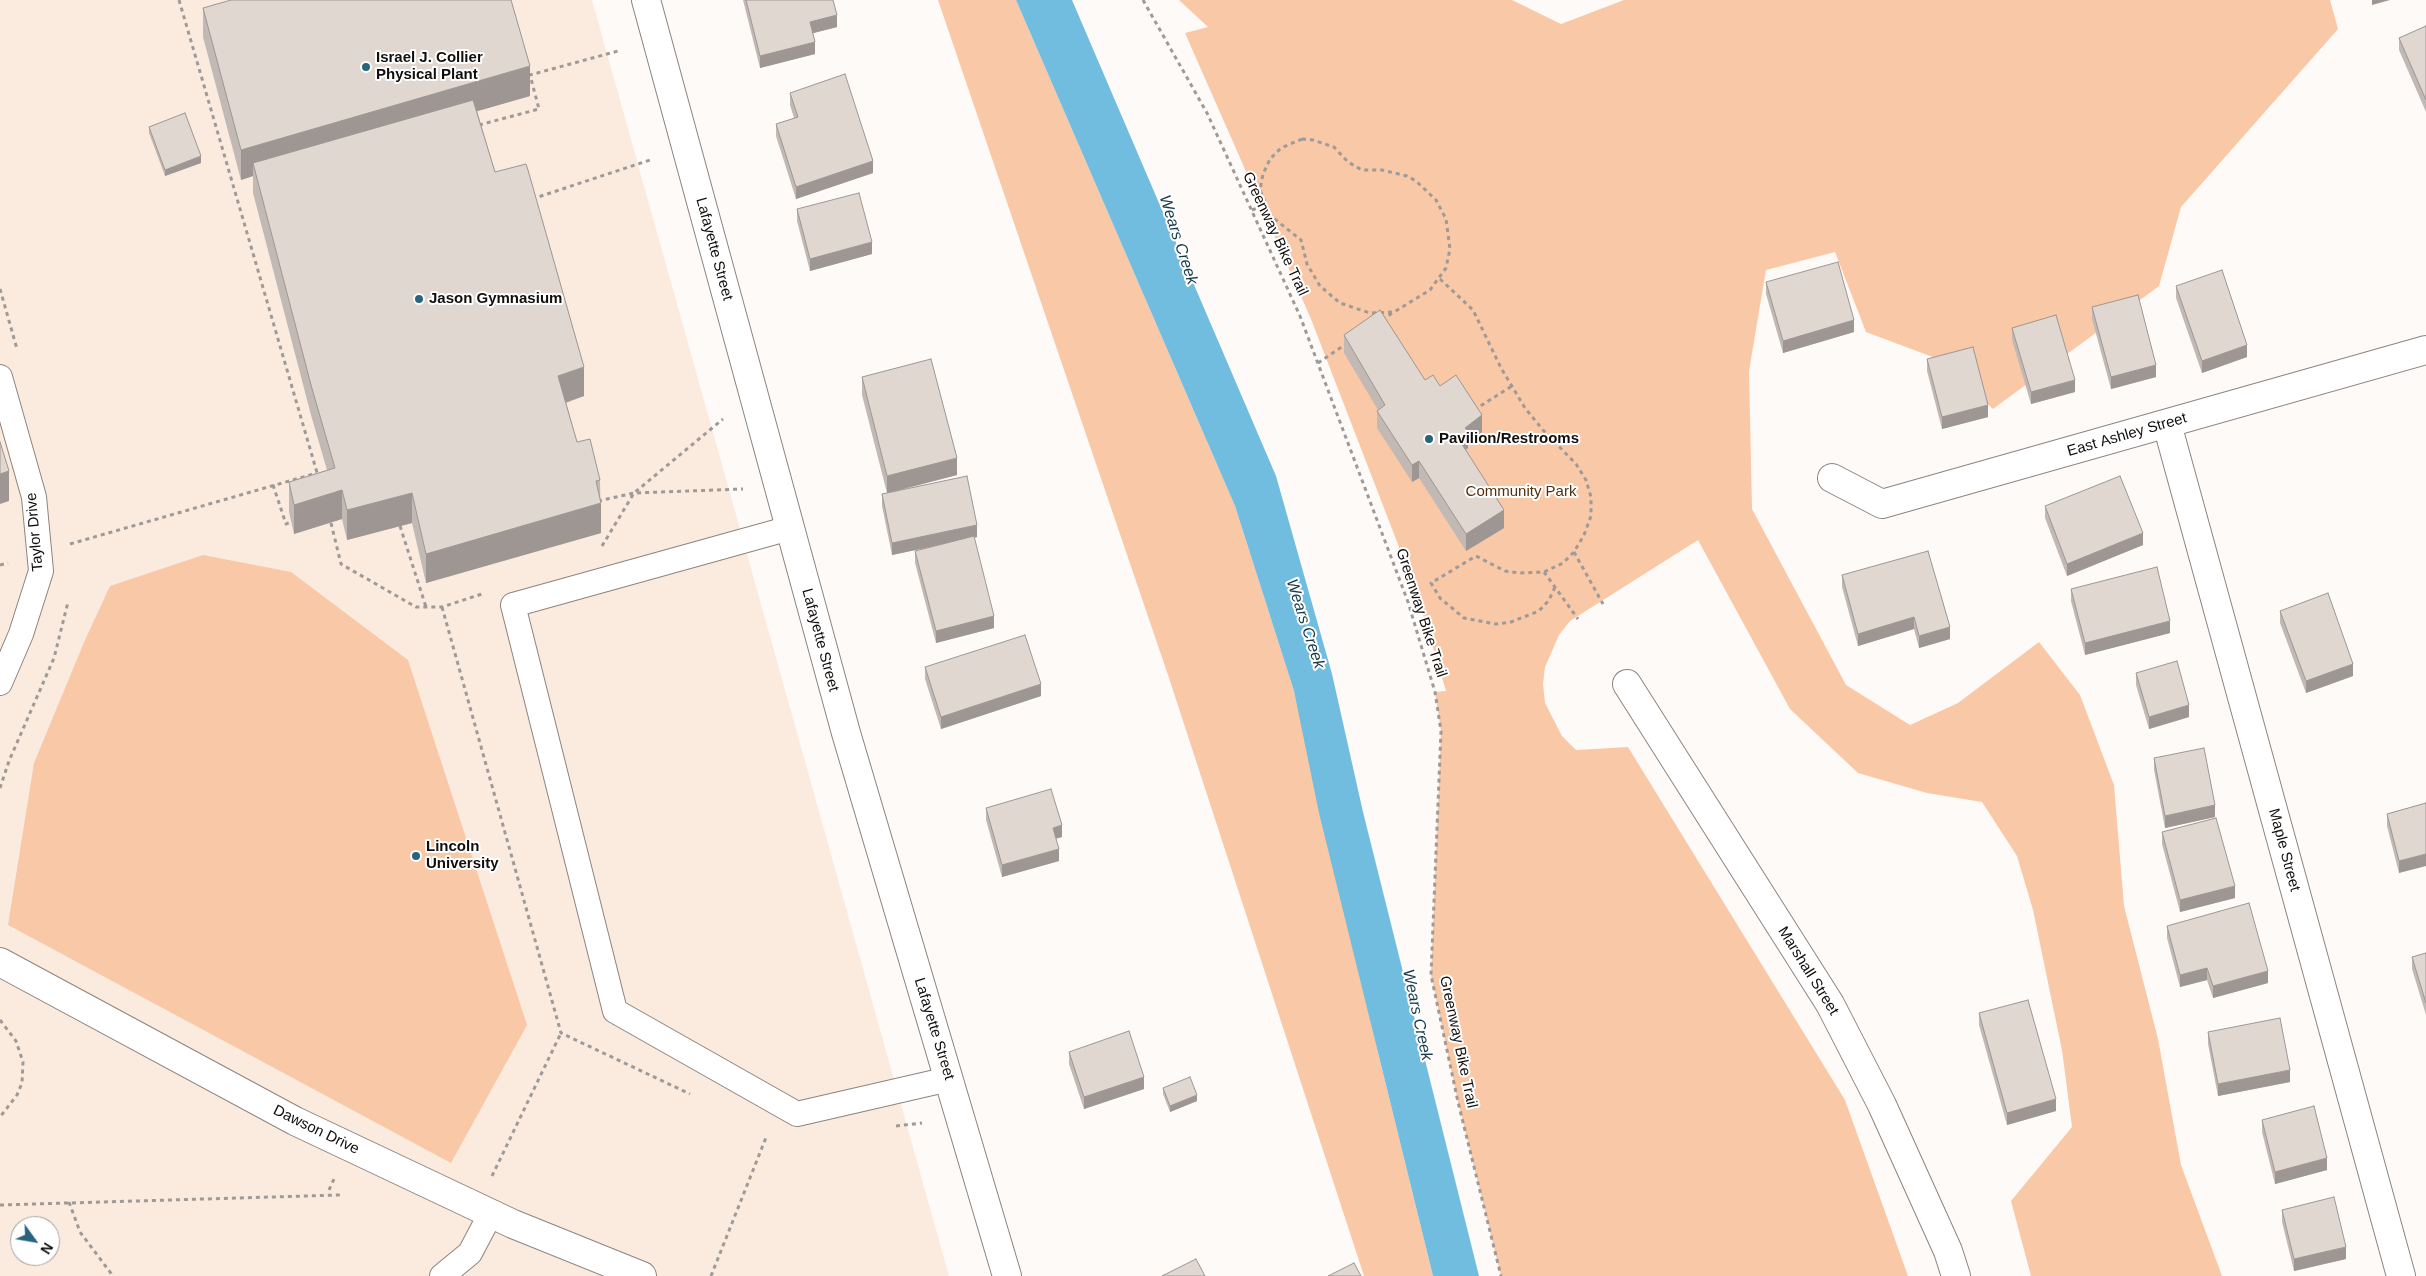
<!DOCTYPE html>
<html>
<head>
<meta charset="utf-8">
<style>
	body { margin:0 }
	#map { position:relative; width:2426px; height:1276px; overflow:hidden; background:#fefaf8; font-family:Arial,sans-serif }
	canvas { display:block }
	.north { position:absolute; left:10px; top:1216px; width:50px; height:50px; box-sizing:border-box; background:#fff; border:1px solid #a09f9e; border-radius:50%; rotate:122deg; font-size:14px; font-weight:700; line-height:20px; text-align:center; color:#110e0c }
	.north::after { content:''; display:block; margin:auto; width:18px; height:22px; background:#29647d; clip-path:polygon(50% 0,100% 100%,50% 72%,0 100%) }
</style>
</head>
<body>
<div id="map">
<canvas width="2426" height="1276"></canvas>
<div class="north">N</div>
</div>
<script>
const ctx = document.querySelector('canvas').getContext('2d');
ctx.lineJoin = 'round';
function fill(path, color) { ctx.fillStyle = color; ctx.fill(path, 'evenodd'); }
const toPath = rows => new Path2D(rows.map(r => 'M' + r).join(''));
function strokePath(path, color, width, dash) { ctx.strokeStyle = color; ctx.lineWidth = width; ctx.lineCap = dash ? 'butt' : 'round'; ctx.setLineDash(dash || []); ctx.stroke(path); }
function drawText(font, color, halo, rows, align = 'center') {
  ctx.font = font + ' Arial,sans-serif'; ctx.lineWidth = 4; ctx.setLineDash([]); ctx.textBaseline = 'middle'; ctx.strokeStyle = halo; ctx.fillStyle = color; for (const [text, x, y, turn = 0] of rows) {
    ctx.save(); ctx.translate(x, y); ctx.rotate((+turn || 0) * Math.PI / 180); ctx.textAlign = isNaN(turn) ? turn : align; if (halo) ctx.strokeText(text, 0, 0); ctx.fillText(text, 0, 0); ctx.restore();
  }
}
fill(toPath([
	[0,0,592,0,949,1276,0,1276],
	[20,1226,50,1226,50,1256,20,1256]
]), '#fbebdf');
fill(toPath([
	[938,0,1016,0,1235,506,1294,691,1379,1057,1433,1276,1364,1276,1169,678],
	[1179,0,1512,0,1561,24,1624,0,2330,0,2338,29,2181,207,2159,286,1993,409,1938,359,1866,332,1835,252,1766,270,1749,371,1752,509,1846,685,1910,725,1958,703,2039,642,2080,695,2114,785,2124,906,2158,1039,2181,1165,2222,1276,2031,1276,2011,1201,2072,1127,2062,1050,2033,910,2017,856,1982,802,1927,793,1858,773,1790,709,1698,540,1570,621,1559,635,1545,667,1543,684,1545,703,1562,736,1576,750,1628,747,1845,1100,1908,1276,1501,1276,1458,1102,1431,975,1441,731,1435,692,1446,691,1416,591,1311,319,1185,33,1208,27],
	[203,555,291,572,408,660,527,1025,451,1163,8,925,34,763,85,640,110,586]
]), '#f9c8a7');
fill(toPath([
	[1016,0,1072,0,1276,476,1332,674,1363,812,1479,1276,1433,1276,1319,813,1294,691,1235,506]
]), '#70bddf');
const service = toPath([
	[0,377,34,497,41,571,21,634,0,683],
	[790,528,513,605,615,1011,797,1114,949,1079],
	[442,1276,470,1253,491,1213]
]);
const minor = toPath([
	[2167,424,2401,1276],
	[1832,478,1882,504,2426,350],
	[1627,684,1830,1004,1882,1105,1948,1251,1956,1276],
	[0,962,295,1121,513,1224,642,1276]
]);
const secondary = toPath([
	[646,0,846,733,1007,1276]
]);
strokePath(service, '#8d847f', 26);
strokePath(minor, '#8d847f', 30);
strokePath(secondary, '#8d847f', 30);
strokePath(toPath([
	[179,0,318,476],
	[1143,0,1207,113,1300,316,1408,602,1435,692,1441,731,1431,975,1458,1102,1501,1276],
	[479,125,539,109,530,75,618,51],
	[1302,139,1313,140,1334,147,1348,162,1362,170,1382,170,1407,176,1416,181,1436,200,1446,219,1450,249,1446,268,1430,290,1394,312,1370,313,1340,303,1320,286,1307,264,1301,240,1271,216,1260,190,1263,174,1270,159,1281,148,1302,139],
	[532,199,650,160],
	[1252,210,1265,205],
	[1440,279,1473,310,1501,368,1525,408,1543,430,1576,464,1586,480,1591,497,1591,516,1584,535,1574,552,1563,563,1544,572,1519,573,1505,571,1476,556,1431,583,1440,598,1464,618,1496,624,1511,622,1539,611,1549,600,1555,587],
	[0,289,17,349],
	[1382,320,1394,312],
	[1318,363,1346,344],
	[1474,410,1512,386],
	[273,485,286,524,291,522],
	[598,501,634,493,743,489],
	[331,523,341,564,416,607,442,607,482,594],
	[400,526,426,607],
	[70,544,317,473],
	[602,546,634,493,723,419],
	[1574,552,1603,604],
	[0,565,8,563],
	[1544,572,1578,619],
	[442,607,561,1033,690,1094],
	[0,788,9,761,54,658,68,602],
	[0,1020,16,1041,23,1062,22,1083,17,1095,0,1117],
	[896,1126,922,1123],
	[492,1176,561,1033],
	[329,1190,334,1179],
	[69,1202,80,1232,113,1276],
	[0,1205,340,1195],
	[711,1276,767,1135]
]), '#9e9a98', 3, [4, 4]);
strokePath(service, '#fff', 24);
strokePath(minor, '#fff', 28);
strokePath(secondary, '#fff', 28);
fill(toPath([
	[743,0,833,0,837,27,813,33,815,54,760,68],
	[203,8,530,96,477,111,495,172,584,396,566,403,577,442,600,480,601,533,426,583,412,523,347,540,342,519,294,534,289,512,289,482,327,470,311,415,253,193,253,176,241,180,203,37],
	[2426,26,2426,112,2399,50,2399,38],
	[790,93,873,173,796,199,776,136,776,124,794,118,790,105],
	[149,127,201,163,165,176,149,133],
	[797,209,872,254,810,271,797,221],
	[1766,282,1854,332,1783,353,1766,294],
	[2176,286,2247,357,2202,373,2176,298],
	[2092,307,2156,377,2111,389,2092,319],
	[2012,328,2075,392,2031,404,2012,340],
	[1344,335,1425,380,1440,386,1482,432,1468,443,1468,448,1466,450,1504,528,1466,551,1419,478,1412,482,1377,428,1377,411,1378,410,1344,353],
	[1927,359,1988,417,1942,429,1927,371],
	[862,377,957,475,893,492,977,537,974,538,994,628,936,643,915,563,915,551,943,544,892,555,882,506,882,494,887,493,862,395],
	[2045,506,2143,545,2067,576,2045,518],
	[1842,575,1950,639,1919,648,1914,629,1858,646,1842,587],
	[2071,589,2170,633,2085,655,2071,601],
	[2280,611,2353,676,2306,693,2280,623],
	[925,667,1041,696,941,729,925,679],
	[2136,673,2189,717,2149,729,2136,685],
	[2154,758,2215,817,2165,828,2154,770],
	[2426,803,2399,873,2387,826,2387,814],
	[986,808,1062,837,1056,839,1059,861,1002,877,986,820],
	[2162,832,2235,898,2180,912,2162,844],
	[2167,926,2268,983,2213,998,2207,980,2180,987,2167,938],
	[2426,953,2426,1015,2412,969,2412,957],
	[1979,1013,2056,1111,2007,1125,1979,1025],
	[2208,1032,2290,1082,2218,1096,2208,1044],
	[1069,1052,1144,1089,1084,1109,1069,1064],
	[1163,1088,1197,1101,1170,1112,1163,1094],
	[2262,1120,2327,1170,2275,1184,2262,1132],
	[2282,1210,2346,1259,2294,1271,2282,1222]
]), '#c2b9b4');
fill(toPath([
	[2372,0,2390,0,2372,5],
	[837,15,837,27,810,34,810,22],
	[815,42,815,54,760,68,760,56],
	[530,66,530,96,256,175,253,163,253,176,241,180,241,150],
	[201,156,201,163,165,176,165,170],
	[873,161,873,173,796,199,796,187],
	[872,242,872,254,810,271,810,259],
	[1854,320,1854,332,1783,353,1783,341],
	[2247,345,2247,357,2202,373,2202,361],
	[2156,365,2156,377,2111,389,2111,377],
	[584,367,584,396,558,405,558,376],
	[2075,380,2075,392,2031,404,2031,392],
	[1988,405,1988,417,1942,429,1942,417],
	[1482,415,1482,432,1468,443,1468,448,1458,455,1458,438,1465,428],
	[957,458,957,475,887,493,887,476],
	[1419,461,1419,478,1412,482,1412,465],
	[9,471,9,501,0,504,0,474],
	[342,490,342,519,294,534,294,505],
	[412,493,412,523,347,540,347,510],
	[601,503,601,533,426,583,426,554],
	[1504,510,1504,528,1466,551,1466,534],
	[977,525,977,537,892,555,892,543],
	[2143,533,2143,545,2067,576,2067,564],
	[994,616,994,628,936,643,936,631],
	[1914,617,1914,629,1858,646,1858,634],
	[2170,621,2170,633,2085,655,2085,643],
	[1950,627,1950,639,1919,648,1919,636],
	[2353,664,2353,676,2306,693,2306,681],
	[1041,684,1041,696,941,729,941,717],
	[2189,705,2189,717,2149,729,2149,717],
	[2215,805,2215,817,2165,828,2165,816],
	[1062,825,1062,837,1053,839,1053,828],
	[1059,849,1059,861,1002,877,1002,865],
	[2426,854,2426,866,2399,873,2399,861],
	[2235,886,2235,898,2180,912,2180,900],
	[2207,968,2207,980,2180,987,2180,975],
	[2268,971,2268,983,2213,998,2213,986],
	[2290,1070,2290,1082,2218,1096,2218,1084],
	[1144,1077,1144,1089,1084,1109,1084,1097],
	[1197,1095,1197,1101,1170,1112,1170,1106],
	[2056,1099,2056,1111,2007,1125,2007,1113],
	[2327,1158,2327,1170,2275,1184,2275,1172],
	[2346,1247,2346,1259,2294,1271,2294,1259]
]), '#9e9692');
const building = toPath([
	[231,0,511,0,530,66,241,150,203,8,231,0],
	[746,0,833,0,837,15,810,22,815,42,760,56,746,0],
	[2426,26,2426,100,2399,38,2426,26],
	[845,74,873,161,796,187,776,124,798,117,790,93,845,74],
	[473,100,495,172,526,164,528,170,584,367,558,376,577,442,590,439,600,480,596,481,601,503,426,554,412,493,347,510,342,490,294,505,289,482,335,468,311,385,253,163,473,100],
	[185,113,201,156,165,170,149,127,185,113],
	[859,193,872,242,810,259,797,209,859,193],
	[1838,262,1854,320,1783,341,1766,282,1838,262],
	[2222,270,2247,345,2202,361,2176,286,2222,270],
	[2138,295,2156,365,2111,377,2092,307,2138,295],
	[1380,310,1425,380,1433,375,1440,386,1456,375,1482,415,1465,428,1468,431,1458,438,1504,510,1466,534,1419,461,1412,465,1377,411,1385,405,1344,335,1380,310],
	[2056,315,2075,380,2031,392,2012,328,2056,315],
	[1973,347,1988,405,1942,417,1927,359,1973,347],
	[931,359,957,458,887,476,862,377,931,359],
	[0,442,9,471,0,474,0,442],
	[967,476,977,525,892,543,882,494,967,476],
	[2120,476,2143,533,2067,564,2045,506,2120,476],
	[974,536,994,616,936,631,915,551,974,536],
	[1928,551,1950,627,1919,636,1914,617,1858,634,1842,575,1928,551],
	[2157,567,2170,621,2085,643,2071,589,2157,567],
	[2328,593,2353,664,2306,681,2280,611,2328,593],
	[1025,635,1041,684,941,717,925,667,1025,635],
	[2177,661,2189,705,2149,717,2136,673,2177,661],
	[2204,748,2215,805,2165,816,2154,758,2204,748],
	[1051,789,1062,825,1053,828,1059,849,1002,865,986,808,1051,789],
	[2426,803,2426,854,2399,861,2387,814,2426,803],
	[2216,818,2235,886,2180,900,2162,832,2216,818],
	[2249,903,2268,971,2213,986,2207,968,2180,975,2167,926,2249,903],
	[2426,953,2426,1003,2412,957,2426,953],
	[2028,1000,2056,1099,2007,1113,1979,1013,2028,1000],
	[2280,1018,2290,1070,2218,1084,2208,1032,2280,1018],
	[1129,1031,1144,1077,1084,1097,1069,1052,1129,1031],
	[1190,1077,1197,1095,1170,1106,1163,1088,1190,1077],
	[2314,1106,2327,1158,2275,1172,2262,1120,2314,1106],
	[2334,1197,2346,1247,2294,1259,2282,1210,2334,1197],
	[1196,1259,1205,1276,1162,1276,1196,1259],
	[1354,1263,1361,1276,1328,1276,1354,1263]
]);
fill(building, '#e1d7d1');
strokePath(building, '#9e9692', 1);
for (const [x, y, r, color] of [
	[366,67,5,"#29647d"],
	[419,299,5,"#29647d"],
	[1429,439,5,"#29647d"],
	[416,856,5,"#29647d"]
]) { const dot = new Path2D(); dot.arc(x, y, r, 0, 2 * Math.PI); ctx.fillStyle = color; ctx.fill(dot); strokePath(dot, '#fff', 2); }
drawText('bold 15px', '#110e0c', '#fff', [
	["Israel J. Collier",376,58],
	["Physical Plant",376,75],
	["Jason Gymnasium",429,299],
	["Pavilion/Restrooms",1439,439],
	["Lincoln",426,847],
	["University",426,864]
], 'left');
drawText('15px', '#110e0c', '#fff', [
	["Greenway Bike Trail",1275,234,65],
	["Lafayette Street",714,249,75],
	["East Ashley Street",2127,435,-16],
	["Taylor Drive",35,532,-95],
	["Greenway Bike Trail",1421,613,72],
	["Lafayette Street",820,640,75],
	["Maple Street",2284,850,75],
	["Marshall Street",1808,971,58],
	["Lafayette Street",934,1029,73],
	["Greenway Bike Trail",1458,1042,78],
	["Dawson Drive",316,1130,26]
]);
drawText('15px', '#542d0d', '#fff', [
	["Community Park",1521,492]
]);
drawText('italic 16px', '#163a48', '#fff', [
	["Wears Creek",1178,240,72],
	["Wears Creek",1305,624,72],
	["Wears Creek",1417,1015,78]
]);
</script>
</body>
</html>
